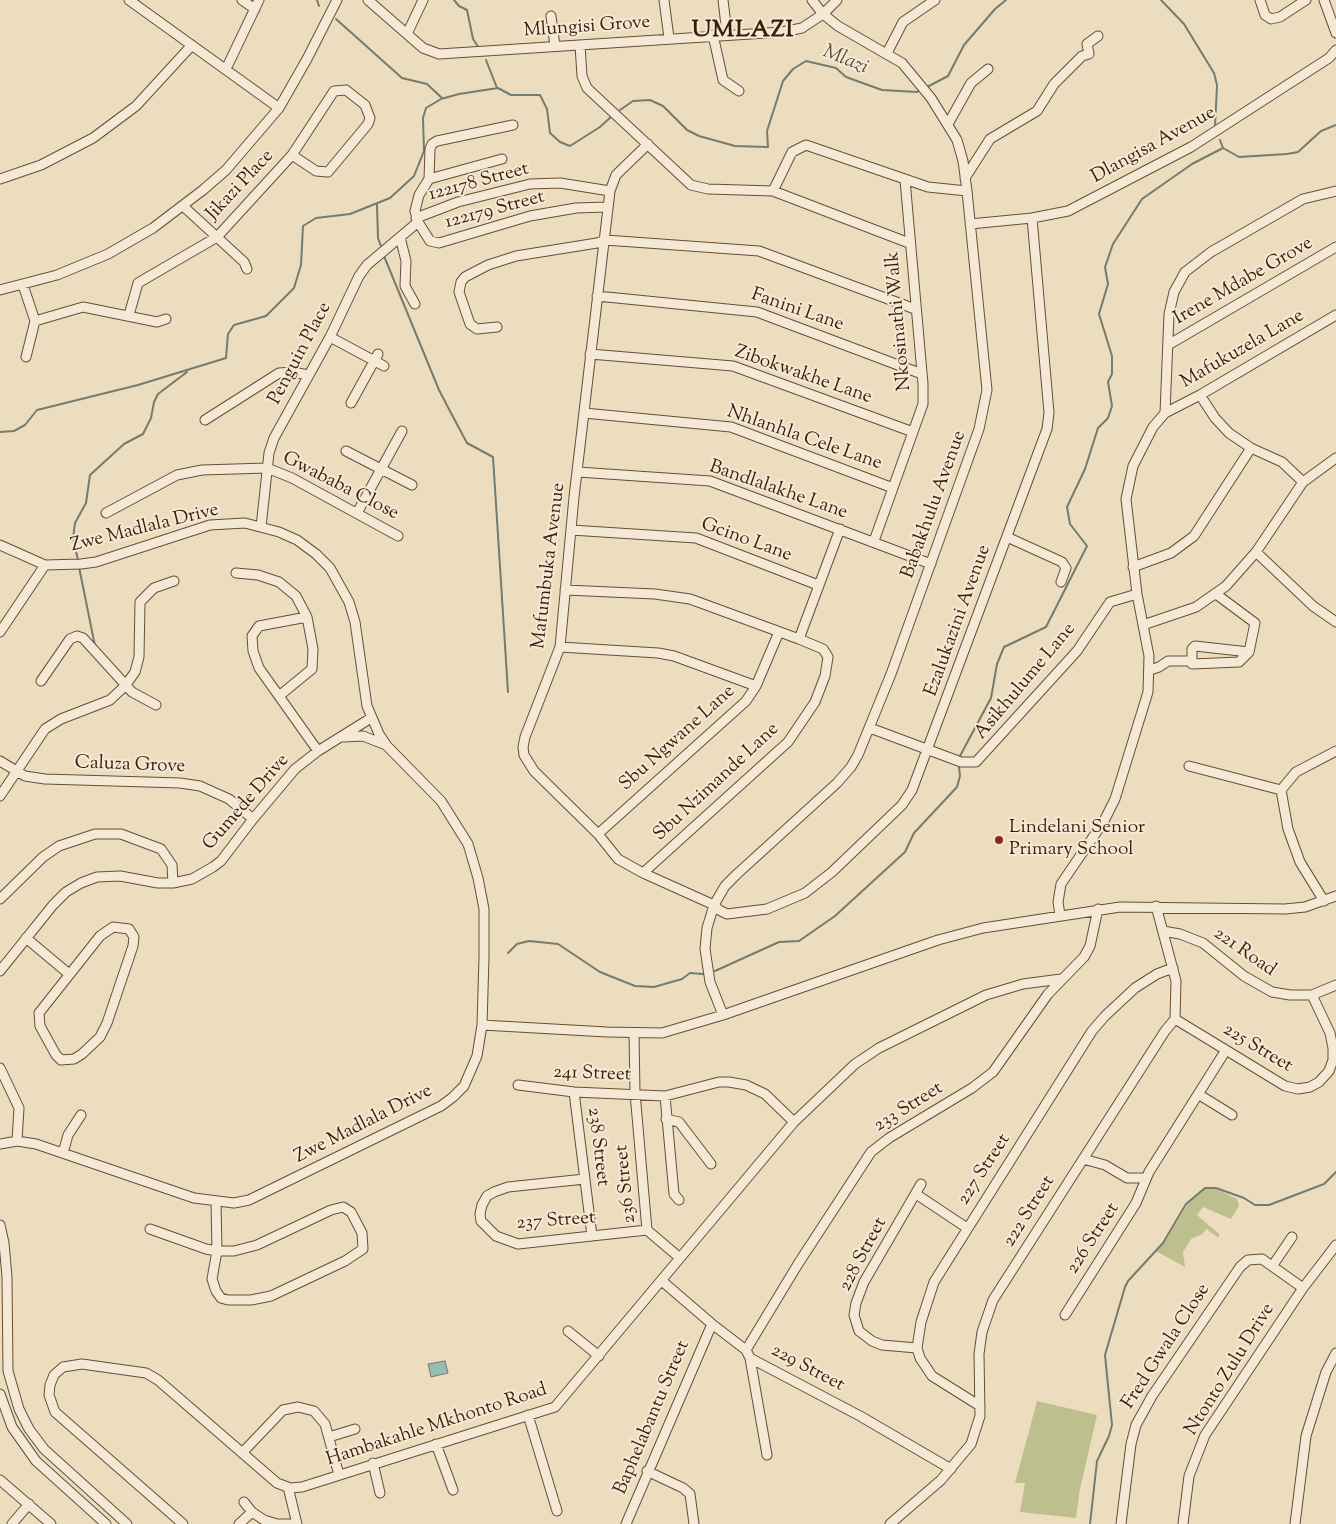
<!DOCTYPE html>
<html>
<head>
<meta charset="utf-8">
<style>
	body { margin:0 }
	canvas { display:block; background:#ecddbf }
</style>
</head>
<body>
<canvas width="1336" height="1524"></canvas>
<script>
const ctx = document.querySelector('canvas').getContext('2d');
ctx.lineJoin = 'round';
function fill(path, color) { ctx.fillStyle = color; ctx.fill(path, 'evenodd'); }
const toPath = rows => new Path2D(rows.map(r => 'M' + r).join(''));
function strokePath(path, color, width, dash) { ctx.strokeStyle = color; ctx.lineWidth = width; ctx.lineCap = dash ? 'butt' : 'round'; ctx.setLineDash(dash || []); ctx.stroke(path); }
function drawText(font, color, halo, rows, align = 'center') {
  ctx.font = font + ' "Sorts Mill Goudy",serif'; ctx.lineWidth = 4; ctx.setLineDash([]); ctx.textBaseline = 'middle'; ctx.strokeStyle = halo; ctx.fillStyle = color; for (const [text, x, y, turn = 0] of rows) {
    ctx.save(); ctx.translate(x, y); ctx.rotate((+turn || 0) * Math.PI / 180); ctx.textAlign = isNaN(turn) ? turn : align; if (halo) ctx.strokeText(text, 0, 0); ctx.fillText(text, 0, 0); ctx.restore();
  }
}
fill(toPath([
	[1204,1188,1214,1188,1237,1199,1239,1206,1231,1219,1203,1207,1197,1215,1219,1234,1219,1238,1206,1229,1203,1234,1191,1239,1183,1252,1185,1267,1156,1251,1166,1240,1191,1199],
	[1037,1401,1097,1415,1080,1489,1076,1518,1020,1512,1025,1483,1015,1483]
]), '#bebf8e');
const water = toPath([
	[445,1361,448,1373,431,1377,428,1364,445,1361]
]);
fill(water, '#99bbb3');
strokePath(water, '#747c6f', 1);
strokePath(toPath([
	[317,0,319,6],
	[454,0,459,6,467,10,473,39,479,48],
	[1161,0,1184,24,1214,73,1217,85,1215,127],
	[336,19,402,78,427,84,442,98],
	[486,60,497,88],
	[927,87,948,76,964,45,995,9,1006,0],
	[620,110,633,101,650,100,663,106,687,130,699,136,735,146,768,147,767,131,783,81,793,69,806,61,836,68,846,77,882,90,917,92,920,90],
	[1220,140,1223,148,1239,157,1287,154,1298,152,1321,131,1336,125],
	[377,205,378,238,382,249],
	[384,256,439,390,451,413,467,443,493,457,508,692],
	[0,432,14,431,25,425,37,410,138,385,226,358,228,334,234,325,266,316,294,288,301,265,303,226,316,218,350,214,390,198,414,176,424,151,423,118,426,108,441,99,459,94,498,88,511,95,540,95,547,109,550,133,560,142,570,146,600,127,613,115],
	[78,560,73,538,75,523,86,503,90,475,124,444,143,434,151,418,154,402,158,394,187,372],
	[79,567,95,646],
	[960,756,991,698,997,664,1004,647,1046,627,1087,546,1070,524,1067,507,1085,469,1098,428,1108,418,1112,406,1108,382,1112,374,1112,356,1099,314,1108,284,1105,267,1113,244,1142,199,1192,164,1223,148],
	[508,953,517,944,529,941,558,944,600,972,635,986,654,987,682,979,690,973,703,974],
	[715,971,779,942,799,941,835,916,905,852,914,833,957,787,960,776,959,767],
	[1090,1524,1097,1461,1109,1436,1112,1425,1105,1355,1125,1287,1128,1281,1163,1243,1186,1204,1205,1188,1216,1188,1244,1198,1255,1205,1269,1205,1324,1184,1336,1172]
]), '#747c6f', 2);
const minor = toPath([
	[129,0,279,108],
	[242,0,255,9],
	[368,0,423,48,439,54,782,32,802,28,823,14,837,0],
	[664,0,669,38],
	[723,0,727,34],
	[1260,0,1265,15,1271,19,1280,17,1306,0],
	[1324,0,1336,33],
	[551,16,555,46],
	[407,34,423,0],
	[713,35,723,80,739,91],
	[580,45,582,76,587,88,691,185,708,189,773,191,909,243],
	[887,53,903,22,935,0],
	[226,69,259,0],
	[948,124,971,83,988,69],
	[513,125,437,141,432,144,430,149,429,179,419,195,415,211,418,222,430,241,439,243,530,216,576,208,607,207],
	[648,144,616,175,610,191,574,497,560,647,525,737,523,747,524,755,534,771,598,834,618,859,643,873,714,905,719,910,727,914,767,909,805,893,832,872,902,805,912,790,1047,429,1049,413,1032,218],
	[965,178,990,139,1037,111,1054,84,1082,56,1089,54,1087,44,1098,36],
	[0,179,41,165,93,138,136,106,192,45],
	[429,179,502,159],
	[773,191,792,152,806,145,928,187,967,191],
	[183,206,244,262,247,269],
	[416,218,458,202,530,184,560,183,610,191],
	[970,224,1032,218,1068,211,1191,147,1329,58,1336,50],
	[400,237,406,261,405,286,415,304],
	[23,285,35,321,26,357],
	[0,290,57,275,108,254,153,228,203,190,226,170,279,108,307,59,337,0],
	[597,296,757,312,922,374],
	[129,315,138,283,217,237,292,155,334,91,346,90,365,105,370,118,368,124,328,172,316,171,292,155],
	[35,321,83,307,157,322,166,319],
	[497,327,477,329,470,324,459,292,461,282,465,277,488,265,516,256,597,243,605,240,759,251,915,309],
	[330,337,384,366],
	[1168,345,1336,247],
	[590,354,733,366,913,432],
	[1200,395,1215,418,1229,433,1251,448,1282,462,1303,482],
	[351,403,378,354],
	[584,413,731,427,893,488],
	[1165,413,1200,395,1336,315],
	[205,420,279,373,292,372,309,375],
	[346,451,412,485],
	[578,472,710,481,931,564],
	[106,513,177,475,202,470,267,468,292,478,398,536],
	[357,513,402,431],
	[261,527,269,453,274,438,330,337,359,276,367,265,418,222],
	[571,530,696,538,818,585],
	[1007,537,1062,562,1066,568,1061,582],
	[874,541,923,404,923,384,905,180],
	[0,545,45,565,81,564,96,562,210,525,245,523,279,532,297,540,316,554,330,568,349,602,355,622,367,706,379,734,387,746,441,801,468,844,478,878,484,909,484,957,482,1025,477,1056,464,1086,453,1097,441,1106,249,1200,234,1203,194,1198,36,1144,17,1141,0,1144],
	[1256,552,1313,606,1336,622],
	[1133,567,1171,553,1194,536,1251,448],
	[236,573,258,575,279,582,296,596,307,617,313,649,312,669,279,696],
	[565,590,655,594,690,599,799,639,823,649,828,657,825,676,815,702,788,742,643,873],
	[1216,594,1255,623,1249,652,1239,662,1192,664,1192,649,1195,646,1249,652],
	[307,617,259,626,252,636,253,651,259,668,318,751],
	[1143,625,1196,607,1226,586,1256,552,1303,482,1336,458],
	[0,632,45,565],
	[799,639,840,529],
	[560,647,658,653,674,656,756,686],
	[1150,670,1159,667,1168,661,1191,661],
	[41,681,70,639,77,636,83,638,132,692,156,705],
	[870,728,961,762,976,762,1077,651,1110,602,1137,594],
	[344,737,363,736,386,745],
	[0,761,25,776,45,779,180,783,200,786,229,799,253,819],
	[1189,766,1281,790],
	[0,796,45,729,61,719,110,700,125,686,135,672,139,657,140,602,154,588,174,581],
	[598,834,746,701,756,686,779,632],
	[0,899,43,857,59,846,95,834,121,834,161,849,172,865,173,883],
	[1324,901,1300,862,1288,829,1281,790,1296,772,1336,751],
	[1060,915,1058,902,1061,884,1104,821,1115,799,1148,692,1149,656,1137,594,1126,499,1133,466,1153,427,1165,413,1169,314,1174,292,1185,272,1211,252,1303,199,1336,191],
	[113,927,129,929,134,937,133,946,107,1023,100,1037,82,1054,74,1059,61,1060,56,1055,40,1026,39,1013,100,936,113,927],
	[1163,931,1180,934,1203,943,1244,976,1272,992,1290,995,1312,995,1336,985],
	[26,938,69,974],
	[0,971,53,905,66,892,81,883,97,877,120,876,158,883,173,883,192,879,213,867,221,861,253,819,295,769,318,751,371,718],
	[723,1015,710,982,705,949,707,928,714,905,725,886,737,874,837,783,851,767,858,755,891,674,979,429,987,390,967,191,963,161,957,140,931,98,902,63,838,26,823,14,812,0],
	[1175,1019,1285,1086,1298,1089,1310,1087,1319,1082,1329,1071,1333,1060,1333,1048,1330,1033,1312,995],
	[482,1025,607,1032,662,1033,723,1015,938,940,983,928,1120,907,1285,909,1305,907,1336,896],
	[634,1033,635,1093,647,1230,680,1258],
	[0,1068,19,1108,17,1141],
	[518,1085,574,1092,665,1096,719,1082,729,1082,746,1085,765,1094,794,1122],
	[574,1092,592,1236],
	[1198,1094,1232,1115],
	[665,1096,674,1194,679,1200],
	[666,1119,679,1122,711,1164],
	[63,1153,68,1135,81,1115],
	[1083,1159,1105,1165,1127,1178,1145,1178],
	[585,1179,508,1187,494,1192,487,1196,482,1205,480,1214,481,1221,496,1236,518,1244,647,1230],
	[916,1194,967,1228],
	[0,1225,4,1243,7,1277,8,1371,19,1409,29,1429,44,1449,127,1524],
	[150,1229,206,1249,217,1251,234,1251,257,1245,331,1210,343,1207,351,1212,362,1233,363,1249,345,1261,271,1296,251,1300,228,1300,221,1298,216,1291,212,1279,217,1251,216,1202],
	[1273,1265,1292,1237],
	[662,1281,712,1324,746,1350,750,1358,860,1416,951,1469],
	[1065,1315,1136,1203,1149,1172,1226,1050],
	[568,1331,599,1356],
	[917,1348,882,1345,872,1341,859,1331,854,1315,856,1303,864,1282,921,1184],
	[746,1350,798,1264,871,1152,889,1138,972,1088,993,1072,1048,994,1084,957,1090,946,1098,909],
	[750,1358,767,1455],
	[0,1394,12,1427,36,1461,106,1524],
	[980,1406,932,1376,920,1358,917,1348,921,1322,934,1282,1092,1031,1105,1016,1135,988,1157,974,1173,968],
	[528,1415,557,1511],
	[329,1437,355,1429],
	[436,1444,453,1490],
	[242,1453,283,1410,298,1407,314,1411,325,1424,339,1475],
	[373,1463,380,1493],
	[647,1471,683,1488,690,1494,694,1524],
	[0,1480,51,1524],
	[288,1487,297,1524],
	[244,1502,252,1512,264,1520,277,1524,294,1524],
	[12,1524,29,1504],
	[183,1524,55,1412,49,1395,50,1385,54,1375,63,1367,82,1364,146,1373,158,1380,277,1483,290,1488,302,1487,555,1407,794,1122,855,1064,879,1048,986,995,1023,984,1061,979],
	[239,1524,252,1512],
	[626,1524,712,1324],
	[890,1524,941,1480,971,1444,980,1416,979,1354,982,1332,993,1300,1165,1031,1175,1019,1176,981,1156,906],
	[1121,1524,1131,1444,1136,1425,1152,1396,1240,1267,1248,1260,1262,1259,1303,1288],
	[1183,1524,1189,1476,1205,1435,1303,1288,1336,1245],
	[1295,1524,1306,1436,1326,1372,1336,1353]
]);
strokePath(minor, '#694d36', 11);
strokePath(minor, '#f3e9d5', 9);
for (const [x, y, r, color] of [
	[999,840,5,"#8f2418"]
]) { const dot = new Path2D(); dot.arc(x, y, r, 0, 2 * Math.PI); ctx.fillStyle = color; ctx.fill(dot); strokePath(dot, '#f3e9d5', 2); }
drawText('19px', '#3d1d09', '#f3e9d5', [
	["Mlungisi Grove",587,28,-4],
	["Dlangisa Avenue",1154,146,-29],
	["122178 Street",479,183,-15],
	["Jikazi Place",241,186,-47],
	["122179 Street",495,211,-15],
	["Irene Mdabe Grove",1244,282,-30],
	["Fanini Lane",797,311,19],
	["Nkosinathi Walk",900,321,-95],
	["Mafukuzela Lane",1243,350,-30],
	["Penguin Place",301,354,-62],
	["Zibokwakhe Lane",803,376,19],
	["Nhlanhla Cele Lane",804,439,19],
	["Gwababa Close",340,487,27],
	["Bandlalakhe Lane",778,491,19],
	["Babakhulu Avenue",935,505,-70],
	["Zwe Madlala Drive",145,529,-14],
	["Gcino Lane",746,541,20],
	["Mafumbuka Avenue",550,566,-83],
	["Ezalukazini Avenue",959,621,-70],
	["Asikhulume Lane",1026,682,-50],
	["Sbu Ngwane Lane",678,739,-42],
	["Caluza Grove",130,766,2],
	["Sbu Nzimande Lane",717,783,-43],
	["Gumede Drive",247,803,-49],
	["221 Road",1244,953,35],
	["225 Street",1257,1049,31],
	["241 Street",592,1075,2],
	["233 Street",909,1108,-32],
	["Zwe Madlala Drive",364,1125,-27],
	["238 Street",597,1147,83],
	["227 Street",985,1170,-57],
	["236 Street",627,1184,-96],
	["222 Street",1030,1212,-58],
	["237 Street",556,1222,-4],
	["226 Street",1094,1239,-57],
	["228 Street",864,1255,-62],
	["Fred Gwala Close",1167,1347,-57],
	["229 Street",807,1369,28],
	["Ntonto Zulu Drive",1231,1370,-58],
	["Baphelabantu Street",653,1418,-67],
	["Hambakahle Mkhonto Road",437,1426,-18]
]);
drawText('19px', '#3d1d09', '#f3e9d5', [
	["Lindelani Senior",1009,829],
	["Primary School",1009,851]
], 'left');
drawText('italic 20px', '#594c3c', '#f3e9d5', [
	["Mlazi",845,61,22]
]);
ctx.letterSpacing = '1px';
drawText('bold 24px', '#3d1d09', '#f3e9d5', [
	["UMLAZI",743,32]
]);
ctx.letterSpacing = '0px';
</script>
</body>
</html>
